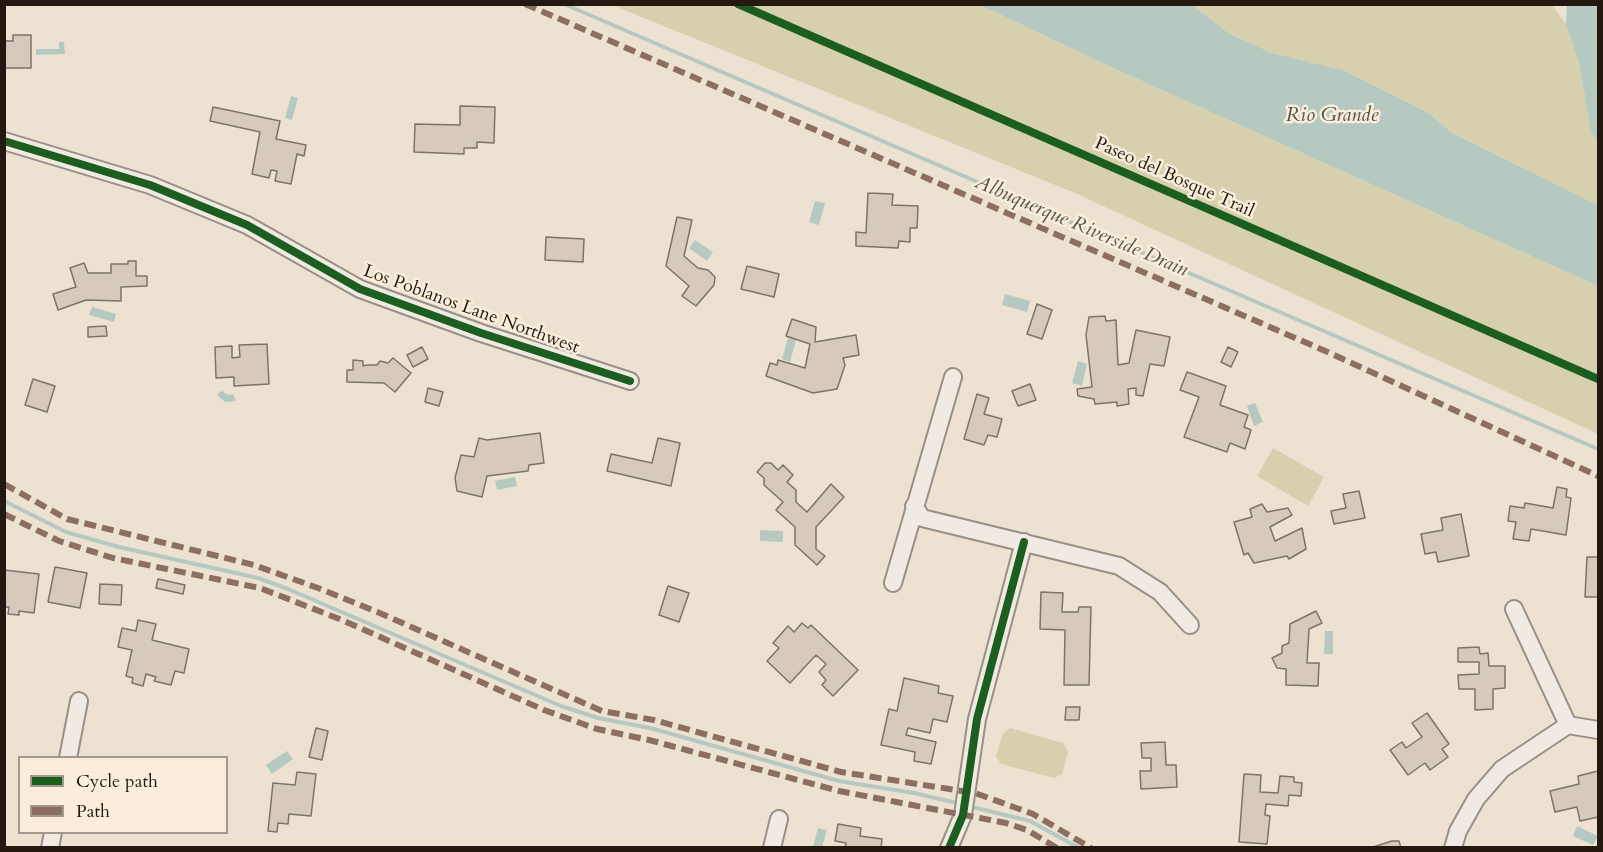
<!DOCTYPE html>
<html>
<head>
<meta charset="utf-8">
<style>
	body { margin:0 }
	#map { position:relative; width:1603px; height:852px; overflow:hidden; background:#ede2d2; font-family:Cardo,serif }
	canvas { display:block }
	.frame { position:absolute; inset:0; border:6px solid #241910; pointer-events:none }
	.legend { position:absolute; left:18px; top:756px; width:210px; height:78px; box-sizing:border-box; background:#faeddb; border:2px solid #a4988a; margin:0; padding:8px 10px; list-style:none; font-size:18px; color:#241910 }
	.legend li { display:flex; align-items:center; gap:12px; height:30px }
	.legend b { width:30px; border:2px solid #a4988a }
</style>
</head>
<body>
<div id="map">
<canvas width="1603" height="852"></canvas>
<div class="frame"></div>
<ul class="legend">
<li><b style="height:8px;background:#1b5e20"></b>Cycle path</li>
<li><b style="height:8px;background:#8d6e63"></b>Path</li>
</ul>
</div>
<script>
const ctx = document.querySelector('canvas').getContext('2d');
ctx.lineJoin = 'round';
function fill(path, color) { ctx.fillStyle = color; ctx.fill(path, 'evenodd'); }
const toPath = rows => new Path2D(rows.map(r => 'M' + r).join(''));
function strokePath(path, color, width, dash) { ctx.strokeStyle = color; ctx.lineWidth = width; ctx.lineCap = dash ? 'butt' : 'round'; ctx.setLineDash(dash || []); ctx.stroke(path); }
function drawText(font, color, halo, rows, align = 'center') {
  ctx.font = font + ' Cardo,serif'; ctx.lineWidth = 5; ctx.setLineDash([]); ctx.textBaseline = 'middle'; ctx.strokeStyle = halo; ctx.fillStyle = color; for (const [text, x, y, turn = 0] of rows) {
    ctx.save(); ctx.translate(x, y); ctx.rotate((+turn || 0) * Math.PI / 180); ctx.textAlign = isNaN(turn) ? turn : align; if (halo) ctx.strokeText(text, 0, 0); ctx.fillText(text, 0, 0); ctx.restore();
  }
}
fill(toPath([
	[612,5,980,5,1113,68,1598,286,1598,434,1075,193],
	[1192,5,1552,5,1566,24,1579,63,1591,132,1598,142,1598,205,1452,133,1427,112,1343,70,1272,53,1230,34],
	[1273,448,1324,477,1308,506,1257,476],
	[1010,728,1063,743,1068,752,1062,774,1054,778,1001,764,996,756,1003,733]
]), '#d7d0ae');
fill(toPath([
	[980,5,1192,5,1230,34,1272,53,1343,70,1427,112,1452,133,1598,205,1598,286,1113,68],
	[1567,5,1598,5,1598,142,1591,132,1579,63,1566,24],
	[59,42,64,42,65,54,36,55,36,49,59,49],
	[291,96,298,98,292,120,285,118],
	[815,201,825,203,819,225,809,222],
	[695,240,713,252,707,261,689,248],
	[1005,294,1030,301,1027,312,1002,305],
	[92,307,116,314,114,322,89,315],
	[788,338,796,340,790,362,782,359],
	[1078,361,1087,364,1082,386,1072,383],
	[222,391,228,395,233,394,236,401,225,402,218,396,218,393],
	[1255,403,1263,422,1254,426,1247,406],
	[515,477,517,486,497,490,495,481],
	[760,530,783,531,783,542,760,541],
	[1325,631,1333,631,1333,654,1324,654],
	[287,751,293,759,272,774,266,765],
	[1577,826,1598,836,1593,845,1573,836],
	[818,828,827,830,822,847,813,847]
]), '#b5c9c0');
strokePath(toPath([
	[564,4,1598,449],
	[4,501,66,532,119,547,258,578,288,589,561,706,598,718,650,728,839,781,914,793,961,804],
	[968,806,1030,821,1079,848]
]), '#b5c9c0', 4);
const building = toPath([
	[13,35,31,35,31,68,4,68,4,41,13,41,13,35],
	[460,106,495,107,494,143,477,142,477,148,464,148,464,154,414,152,415,124,460,125,460,106],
	[213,107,280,121,276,139,306,145,304,156,297,154,291,184,275,181,277,171,271,170,269,178,252,174,260,132,210,121,213,107],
	[868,193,893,194,892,205,918,206,917,228,910,228,910,242,899,241,898,248,856,246,856,232,866,233,868,193],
	[677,217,692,220,684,256,698,268,708,270,715,277,714,285,696,306,682,296,689,286,666,266,677,217],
	[546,237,584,239,583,262,545,260,546,237],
	[128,261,136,261,136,276,147,276,147,286,121,287,121,301,86,300,58,310,53,294,76,287,70,268,84,263,88,273,111,273,111,264,128,264,128,261],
	[747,266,779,274,774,297,741,289,747,266],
	[1037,304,1052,310,1042,339,1027,334,1037,304],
	[1105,316,1106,321,1116,320,1118,365,1129,363,1136,330,1170,337,1164,366,1150,364,1143,396,1136,395,1136,388,1128,389,1129,404,1117,406,1117,402,1095,404,1094,399,1078,396,1077,389,1092,387,1086,335,1089,317,1105,316],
	[792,319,816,327,815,342,856,335,859,355,843,358,845,365,837,389,813,393,766,376,770,363,777,365,778,360,805,368,810,344,786,336,792,319],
	[106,326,107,336,88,337,88,327,106,326],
	[267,344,269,384,234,386,234,377,216,378,215,347,232,346,232,358,240,357,239,345,267,344],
	[422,347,428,359,413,367,407,355,422,347],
	[1228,347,1238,352,1231,367,1221,362,1228,347],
	[393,358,411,373,395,392,384,383,347,382,347,370,353,370,353,360,363,361,363,366,367,365,377,365,380,361,388,363,393,358],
	[1187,372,1226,386,1220,405,1248,415,1244,427,1251,430,1245,449,1230,443,1227,452,1184,437,1199,397,1180,390,1187,372],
	[33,379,55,386,47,412,25,405,33,379],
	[1030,384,1036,400,1018,406,1012,391,1030,384],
	[428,388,443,392,439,406,425,402,428,388],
	[977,394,989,398,984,414,1002,419,997,437,988,435,984,445,964,439,977,394],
	[540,433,544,463,529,465,528,471,487,476,482,497,457,491,455,478,461,455,474,457,479,438,487,440,540,433],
	[658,438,680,443,671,486,607,471,611,454,652,463,658,438],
	[765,463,771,463,778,470,783,465,793,475,787,482,796,490,796,502,807,512,831,484,844,497,816,527,816,549,825,556,817,565,795,545,795,527,776,510,783,502,764,485,764,478,757,472,765,463],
	[1557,487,1567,489,1566,497,1571,498,1566,535,1531,529,1529,541,1513,539,1516,522,1508,521,1510,506,1524,508,1525,503,1553,508,1557,487],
	[1359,491,1365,518,1334,524,1331,511,1346,508,1343,494,1359,491],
	[1262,504,1267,512,1288,508,1292,515,1270,527,1275,541,1302,528,1306,549,1289,559,1287,556,1254,563,1248,553,1244,555,1234,522,1252,517,1250,509,1262,504],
	[1461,514,1469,556,1438,562,1436,552,1425,554,1421,534,1443,530,1441,518,1461,514],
	[1587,557,1598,557,1598,597,1585,597,1587,557],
	[55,567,87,573,80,608,48,602,55,567],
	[4,570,39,574,34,613,19,611,19,615,8,614,9,607,4,607,4,570],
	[158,579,185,585,183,594,156,588,158,579],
	[100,584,122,585,121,605,99,604,100,584],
	[668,586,689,593,679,622,659,615,668,586],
	[1041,592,1063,593,1062,612,1078,612,1079,607,1091,607,1089,685,1064,685,1065,630,1040,629,1041,592],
	[1316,611,1322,623,1309,629,1307,663,1319,663,1318,686,1286,685,1286,669,1277,668,1272,658,1282,653,1282,646,1289,643,1290,624,1316,611],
	[138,620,156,624,152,640,189,649,184,673,175,671,171,685,154,681,156,677,146,674,143,686,132,683,133,678,126,676,132,650,118,647,122,628,136,631,138,620],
	[802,623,808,628,811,625,858,670,833,696,822,685,826,680,819,672,826,664,816,655,790,683,767,661,779,648,773,643,788,626,794,632,802,623],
	[1479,647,1480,654,1488,653,1489,666,1505,666,1505,688,1493,689,1493,709,1475,710,1475,689,1459,689,1458,675,1479,674,1479,662,1458,662,1458,648,1479,647],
	[904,678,939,686,938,693,953,696,947,722,933,719,930,733,908,728,906,735,936,742,931,764,914,761,915,752,881,745,889,709,897,711,904,678],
	[1066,707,1080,707,1079,720,1065,720,1066,707],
	[1427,713,1449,744,1442,749,1448,757,1430,770,1425,763,1408,775,1390,750,1402,742,1406,748,1422,737,1412,723,1427,713],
	[316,728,328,731,322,760,309,757,316,728],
	[1165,742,1166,765,1176,765,1177,787,1141,789,1140,771,1151,771,1151,758,1142,758,1141,743,1165,742],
	[1598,771,1598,817,1580,821,1577,807,1555,812,1550,791,1579,784,1578,776,1598,771],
	[297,772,316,774,311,816,289,814,288,824,278,823,277,832,268,831,273,783,295,785,297,772],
	[1244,774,1261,775,1260,792,1278,793,1280,776,1294,777,1294,782,1302,783,1301,796,1289,795,1288,806,1266,804,1265,815,1270,816,1267,844,1239,842,1244,774],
	[838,824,861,828,860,836,882,839,881,848,845,848,846,843,835,841,838,824],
	[1392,841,1399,841,1401,848,1370,848,1392,841]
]);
fill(building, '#d8c9bd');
strokePath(building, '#7b746b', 1.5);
const minor = toPath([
	[4,141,150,185,247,225,360,289,481,333,630,381],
	[914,506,922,518,1119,566,1160,592,1190,625],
	[893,583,953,377],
	[1514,609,1568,725],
	[1568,725,1598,730],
	[68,758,79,701],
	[50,848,53,832],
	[772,848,779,819],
	[949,848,963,815,977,719,1024,542],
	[1453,848,1458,831,1476,799,1502,769,1568,725]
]);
strokePath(minor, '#979086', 20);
strokePath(minor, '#f0eae2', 16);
strokePath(toPath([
	[525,4,1323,350,1598,476],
	[4,484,67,519,254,565,318,588,375,611,602,711,654,720,841,772,975,793,1033,814,1091,848],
	[4,514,59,541,113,558,260,588,342,620,544,710,597,729,649,740,839,791,1006,823,1027,830,1057,848]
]), '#8d6e63', 6, [12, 6]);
strokePath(toPath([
	[738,4,1598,379],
	[4,141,150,185,247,225,360,289,481,333,630,381],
	[949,848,963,815,977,719,1024,542]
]), '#1b5e20', 8);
drawText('18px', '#241910', '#faeddb', [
	["Paseo del Bosque Trail",1174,178,24],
	["Los Poblanos Lane Northwest",471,310,20]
]);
drawText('italic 20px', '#4e534b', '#faeddb', [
	["Rio Grande",1332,116],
	["Albuquerque Riverside Drain",1081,227,23]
]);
</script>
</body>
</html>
